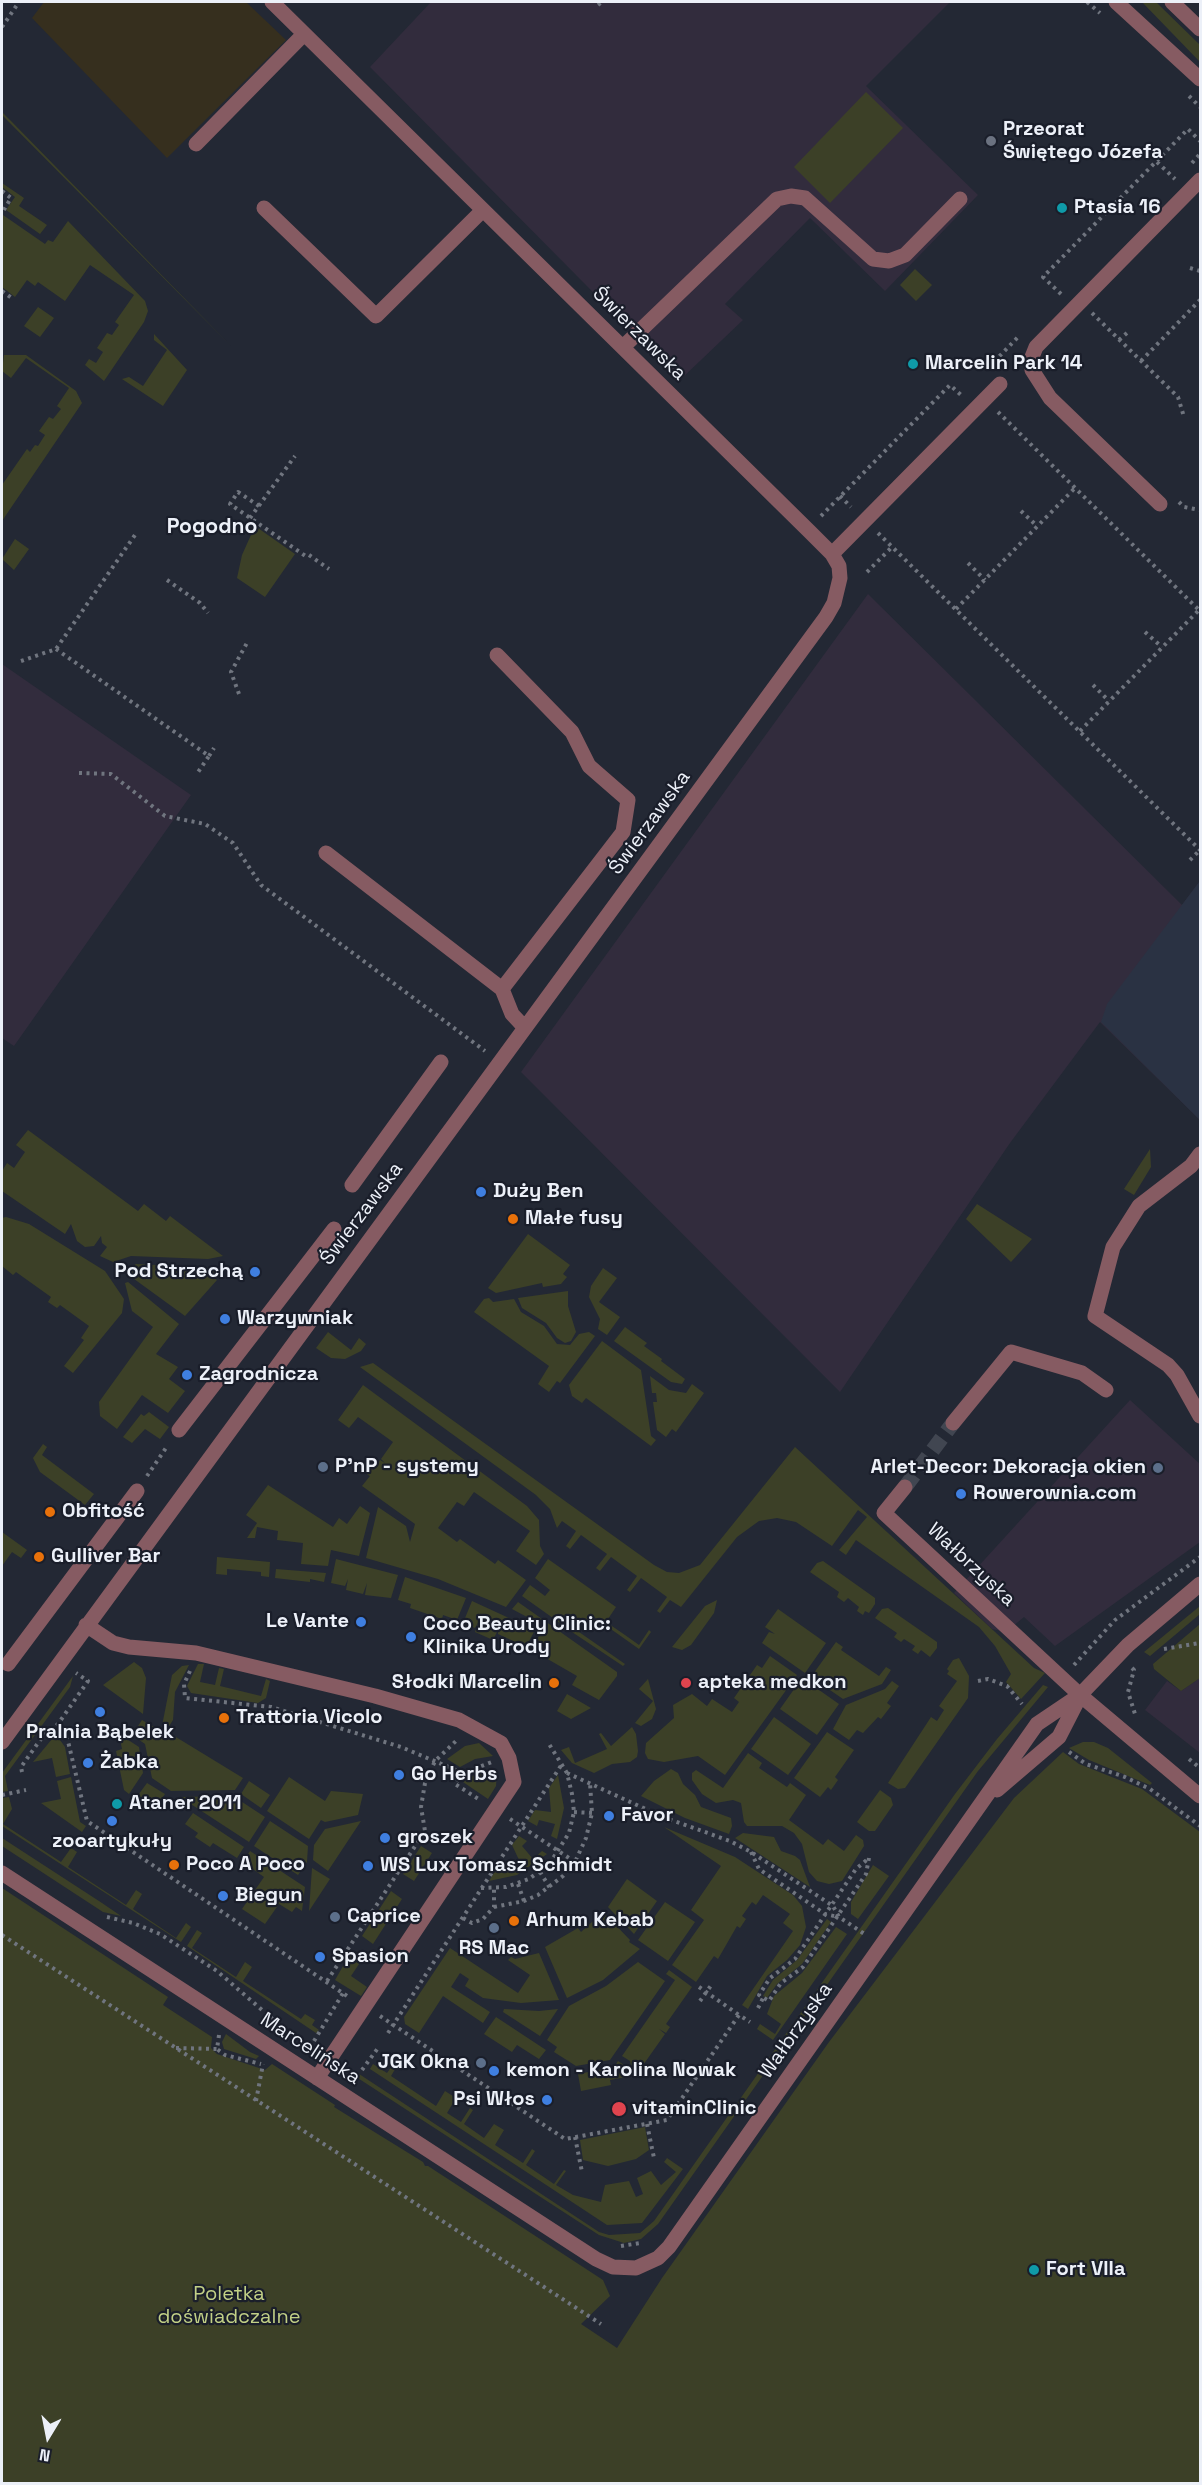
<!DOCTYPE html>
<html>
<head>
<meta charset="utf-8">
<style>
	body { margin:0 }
	#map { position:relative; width:1202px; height:2485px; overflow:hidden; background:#232834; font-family:"Space Grotesk",sans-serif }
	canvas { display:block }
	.frame { position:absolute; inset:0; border:3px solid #ecf0f8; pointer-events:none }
	.north { position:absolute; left:18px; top:2407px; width:60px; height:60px; -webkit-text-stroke:4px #1a1e2a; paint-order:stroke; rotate:190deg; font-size:16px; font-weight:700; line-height:24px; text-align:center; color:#ecf0f8 }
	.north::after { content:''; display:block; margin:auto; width:21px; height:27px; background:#ecf0f8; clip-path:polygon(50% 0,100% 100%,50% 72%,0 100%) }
</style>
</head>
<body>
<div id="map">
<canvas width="1202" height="2485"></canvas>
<div class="frame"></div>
<div class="north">N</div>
</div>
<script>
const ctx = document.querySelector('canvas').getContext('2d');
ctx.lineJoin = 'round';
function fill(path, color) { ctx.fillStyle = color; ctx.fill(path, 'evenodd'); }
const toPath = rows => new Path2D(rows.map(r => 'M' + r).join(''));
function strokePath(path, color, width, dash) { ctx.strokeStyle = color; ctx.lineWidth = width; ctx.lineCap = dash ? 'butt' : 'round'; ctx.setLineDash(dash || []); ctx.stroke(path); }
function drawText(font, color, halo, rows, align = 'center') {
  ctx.font = font + ' "Space Grotesk",sans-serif'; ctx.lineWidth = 4.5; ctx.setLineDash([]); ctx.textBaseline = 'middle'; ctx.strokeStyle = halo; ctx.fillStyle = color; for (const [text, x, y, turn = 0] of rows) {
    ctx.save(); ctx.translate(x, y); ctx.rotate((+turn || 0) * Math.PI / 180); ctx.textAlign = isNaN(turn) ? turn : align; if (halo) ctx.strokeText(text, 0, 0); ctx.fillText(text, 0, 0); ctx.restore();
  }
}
fill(toPath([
	[431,2,950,2,866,86,978,195,885,291,810,218,725,304,743,320,680,380,370,67],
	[868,594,1182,905,1200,881,1200,1120,1100,1022,1010,1143,840,1392,521,1072],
	[2,664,191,795,14,1046,2,1038],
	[1130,1400,1200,1464,1200,1542,1055,1646,1024,1617,1006,1632,992,1629,954,1593],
	[1200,1678,1200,1753,1145,1710,1167,1681,1181,1691]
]), '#322c3d');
fill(toPath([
	[1200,881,1200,1120,1101,1022,1107,1004]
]), '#2a3243');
fill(toPath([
	[44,2,246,2,286,40,167,158,32,18]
]), '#362f1e');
fill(toPath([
	[1142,2,1156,2,1200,45,1200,62],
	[866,92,903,128,830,203,794,167],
	[2,112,12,122,231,346,2,115],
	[2,183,24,198,19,206,47,225,40,234,6,210,15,197,2,187],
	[3,215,45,244,48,240,53,242,68,221,145,301,148,311,144,322,104,381,85,365,89,359,96,363,103,352,97,348,107,333,112,335,119,325,115,322,134,295,90,265,65,301,38,282,35,286,27,280,15,297,2,287],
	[915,269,932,285,916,301,900,285],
	[38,307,54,318,40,337,24,326],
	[154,334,187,370,163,406,122,379,129,377,143,386,167,350,154,340],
	[4,355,26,355,76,391,82,403,2,521,2,485,27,449,30,452,35,445,38,446,45,435,39,431,49,417,53,419,61,409,57,406,69,388,26,358,11,378,2,371],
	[255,526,295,554,265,597,237,578,242,555],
	[15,539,29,549,14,570,2,559],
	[28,1130,138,1211,144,1204,166,1221,170,1216,223,1256,208,1259,131,1256,113,1262,100,1256,107,1247,102,1243,101,1236,94,1246,85,1247,77,1241,71,1224,65,1234,2,1191,2,1171,7,1163,14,1168,25,1152,16,1145],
	[1150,1149,1151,1167,1134,1195,1124,1189],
	[977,1204,1032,1239,1011,1262,966,1219],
	[6,1217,29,1224,105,1271,124,1299,122,1313,73,1373,64,1366,84,1340,81,1338,89,1326,60,1305,57,1308,48,1302,51,1297,16,1272,13,1275,2,1266,2,1218],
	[528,1234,570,1265,563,1274,567,1277,561,1284,543,1287,542,1283,496,1293,488,1288],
	[136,1264,220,1268,214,1278,217,1280,185,1316,130,1276,130,1268],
	[603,1268,617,1278,599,1302,620,1317,607,1335,598,1329,600,1319,589,1297,591,1286],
	[128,1282,179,1324,156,1354,178,1367,169,1379,185,1391,168,1413,142,1395,117,1429,100,1416,99,1402,153,1327,132,1311,125,1283],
	[568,1291,568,1306,576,1332,571,1341,565,1343,557,1338,546,1323,522,1308,518,1298],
	[489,1298,493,1302,514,1299,521,1312,544,1326,557,1344,570,1345,579,1334,589,1332,595,1336,560,1383,557,1381,549,1392,538,1384,549,1366,474,1312,484,1299],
	[625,1327,647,1343,644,1346,662,1359,661,1361,685,1379,682,1384,671,1382,614,1341],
	[328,1332,351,1350,359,1338,366,1344,361,1351,345,1359,331,1358,316,1348],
	[602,1341,641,1370,651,1436,656,1440,651,1446,586,1398,582,1403,572,1396,569,1385],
	[373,1363,654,1565,667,1572,679,1573,700,1565,795,1447,1034,1668,1045,1673,1021,1699,1006,1682,1011,1674,995,1646,979,1627,856,1540,846,1555,839,1550,867,1517,858,1510,832,1546,796,1522,777,1518,759,1521,737,1537,681,1607,670,1600,660,1613,657,1611,667,1597,641,1578,630,1592,627,1590,637,1576,611,1557,600,1571,596,1568,607,1554,581,1535,570,1549,566,1546,576,1531,562,1521,557,1528,550,1509,536,1495,360,1367],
	[650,1376,669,1390,686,1393,692,1384,704,1393,676,1432,672,1429,666,1437,657,1430,653,1402,657,1402,656,1393,652,1393],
	[363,1385,527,1506,539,1520,540,1546,544,1554,536,1565,516,1551,530,1531,474,1492,464,1506,457,1502,438,1528,457,1542,460,1539,495,1564,498,1560,526,1580,506,1607,438,1579,366,1558,378,1507,406,1526,410,1542,415,1524,362,1486,370,1476,365,1473,369,1468,374,1470,380,1460,385,1463,381,1459,393,1442,358,1417,349,1428,338,1420],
	[149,1412,169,1427,160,1439,145,1429,132,1443,123,1437,141,1414,144,1416],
	[43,1444,47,1447,42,1455,94,1494,85,1505,40,1472,33,1458],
	[268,1485,333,1527,339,1518,347,1524,360,1506,370,1513,359,1556,331,1550,328,1566,301,1564,303,1543,277,1540,278,1531,257,1527,255,1538,247,1538,257,1523,246,1515],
	[2,1532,27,1550,21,1558,12,1552,2,1566],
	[217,1557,270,1562,269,1577,261,1576,261,1572,227,1569,227,1575,216,1574],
	[336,1559,398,1575,391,1598,365,1595,367,1583,363,1594,346,1590,348,1579,345,1586,331,1583],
	[548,1559,616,1607,606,1622,625,1635,639,1645,649,1630,651,1632,639,1649,591,1615,579,1632,625,1664,623,1666,572,1632,574,1629,569,1625,567,1628,522,1596,530,1585,545,1596,550,1590,535,1578],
	[823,1561,875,1598,875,1604,869,1613,865,1611,863,1615,857,1611,859,1607,848,1598,844,1602,837,1597,839,1592,810,1572,817,1563],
	[276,1569,326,1573,324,1582,310,1579,310,1582,275,1578],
	[405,1577,466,1598,457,1620,443,1615,442,1619,410,1608,411,1604,398,1600],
	[717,1600,714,1613,691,1645,682,1650,672,1647,705,1606],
	[472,1601,535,1630,526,1647,498,1634,498,1630,493,1640,475,1632,479,1621,475,1628,463,1623],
	[518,1602,617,1672,617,1676,599,1700,572,1685,577,1676,532,1650,544,1626,512,1609],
	[1200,1606,1200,1614,1150,1656,1144,1652],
	[888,1608,937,1642,937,1648,930,1657,921,1650,918,1654,912,1650,915,1646,904,1639,901,1642,894,1637,897,1633,875,1618,882,1609],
	[778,1609,826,1643,805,1673,762,1643,769,1632,775,1634,765,1627],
	[1200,1624,1200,1678,1181,1691,1154,1669,1153,1664],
	[836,1642,843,1647,841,1650,879,1676,886,1667,891,1670,882,1684,843,1699,811,1677],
	[770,1656,797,1675,725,1775,698,1756,664,1762,648,1759,645,1753,646,1743,674,1718,673,1705,692,1694,707,1706,712,1699,732,1712,739,1702,734,1698,757,1665,762,1668],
	[959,1658,969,1676,968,1698,905,1788,898,1789,888,1783,931,1717,937,1721,944,1710,939,1706,957,1681,947,1674,949,1671,947,1669,953,1660],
	[134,1662,142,1668,146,1678,143,1714,103,1685],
	[198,1664,204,1664,200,1682,215,1685,219,1668,224,1669,220,1686,261,1696,266,1679,270,1681,266,1698,258,1703,191,1693,187,1686],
	[189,1665,175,1692,173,1720,166,1731,243,1778,235,1790,171,1791,152,1778,145,1744,132,1735,142,1720,161,1731,172,1675,182,1666],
	[73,1676,70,1687,5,1776,8,1791,2,1792,2,1773],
	[802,1678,839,1704,817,1735,780,1709],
	[648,1679,656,1709,652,1719,641,1726,635,1723,653,1701,639,1689],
	[892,1681,899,1686,887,1703,891,1706,881,1719,878,1717,863,1733,857,1730,849,1740,833,1729,846,1705,885,1689],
	[1043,1685,1048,1687,978,1771,658,2224,641,2239,624,2243,599,2235,347,2071,353,2070,599,2232,609,2235,640,2233,654,2221,955,1794,997,1739],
	[567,1694,591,1708,571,1719,557,1711],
	[774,1717,811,1744,788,1775,751,1749],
	[632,1727,636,1734,638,1751,637,1757,630,1762,612,1764,594,1773,572,1763,561,1750,569,1747,575,1763,607,1749,599,1734,601,1733,611,1746],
	[827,1732,854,1750,835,1777,838,1780,831,1790,828,1787,820,1797,794,1778],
	[119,1734,139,1747,143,1773,129,1794,124,1790,116,1751,122,1749],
	[52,1739,60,1740,65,1747,70,1774,56,1777,52,1758,33,1762],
	[1083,1742,1094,1742,1108,1748,1152,1783,1150,1785,1089,1760,1069,1748],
	[479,1743,493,1756,475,1759,460,1767,447,1759,465,1746],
	[1063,1752,1079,1764,1142,1789,1200,1832,1200,2483,2,2483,2,1888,168,1997,163,2005,212,2037,211,2048,217,2054,265,2070,272,2064,335,2105,334,2107,423,2162,425,2166,428,2166,603,2280,610,2296,581,2324,617,2348,662,2278,829,2042,1014,1798],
	[748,1753,762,1763,759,1768,787,1787,790,1783,806,1795,789,1820,823,1845,828,1839,844,1851,856,1835,863,1840,864,1846,842,1881,829,1884,817,1881,809,1872,802,1844,794,1833,782,1826,747,1826,744,1822,741,1803,733,1800,716,1803,702,1794,692,1780,692,1773,696,1770,723,1788],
	[671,1769,678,1773,683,1784,695,1795,701,1807,731,1818,732,1826,729,1834,685,1818,641,1796,654,1781],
	[481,1771,497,1771,496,1786,488,1799,463,1782],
	[558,1775,564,1808,557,1839,551,1836,555,1824,539,1820,537,1826,528,1821,535,1810,551,1812,549,1788],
	[71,1777,80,1822,86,1826,82,1832,41,1803,61,1799,57,1781],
	[289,1777,325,1801,331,1791,363,1794,358,1815,325,1822,321,1820,309,1839,267,1811],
	[249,1781,270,1795,261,1808,241,1794],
	[147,1783,165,1794,154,1810,136,1798],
	[880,1790,891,1798,893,1805,875,1831,869,1831,857,1822],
	[233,1796,265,1817,249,1842,180,1797],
	[9,1797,12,1809,3,1824,61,1862,71,1848,77,1852,68,1867,126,1905,136,1890,142,1894,133,1909,176,1938,186,1923,191,1927,181,1942,2,1826,2,1798],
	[193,1813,244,1847,237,1858,213,1843,210,1847,195,1837,198,1833,185,1824],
	[270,1821,308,1846,307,1862,298,1875,254,1846],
	[361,1821,328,1871,313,1860,314,1845,325,1829],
	[664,1827,735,1857,793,1895,802,1906,806,1927,800,1945,787,1960,767,1976,748,2009,742,2005,793,1931,783,1923,790,1914,763,1895,756,1905,752,1902,742,1916,746,1919,740,1928,737,1926,718,1959,714,1956,696,1982,672,1965,704,1920,691,1910,721,1866],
	[743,1833,774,1837,781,1851,795,1856,800,1860,810,1887,735,1838],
	[519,1836,527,1841,522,1846,533,1859,542,1851,547,1854,517,1875,489,1881,497,1868,519,1860,512,1845],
	[2,1838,102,1903,121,1916,103,1912,2,1846],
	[421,1846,432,1853,414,1881,403,1874],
	[250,1851,305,1887,302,1911,296,1907,292,1912,279,1904,265,1924,242,1909,264,1877,243,1862],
	[873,1865,889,1876,858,1919,851,1914,851,1902],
	[312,1868,330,1879,309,1911],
	[627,1879,657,1901,634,1934,608,1907],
	[391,1891,402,1899,373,1944,362,1936],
	[665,1902,695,1922,668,1961,638,1940],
	[603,1912,630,1940,629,1942,640,1949,603,1980,567,1998,545,1947,578,1928,581,1932],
	[827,1919,831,1922,802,1964,777,1984,767,1998,763,1996,773,1980,797,1960],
	[836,1927,847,1934,773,2040,757,2029,760,2024,775,2034,781,2024,767,2014,774,1996,802,1973],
	[197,1930,202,1933,192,1948,236,1977,245,1962,252,1967,243,1981,301,2019,305,2014,315,2020,312,2025,319,2030,316,2033,187,1946],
	[450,1948,518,1993,530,1975,508,1960,511,1957,515,1959,539,1953,559,2000,521,2003,483,1998,465,1986,469,1979,460,1973,451,1987,490,2012,483,2023,443,1996,419,2033,405,2024,404,2017],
	[350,1954,361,1961,351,1976,367,1987,361,1996,335,1980],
	[638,1962,665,1981,610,2060,576,2066,554,2052,557,2047,547,2040,569,2006,606,1986],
	[669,1970,692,1987,666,2024,670,2027,666,2033,659,2029,665,2034,641,2068,642,2074,633,2076,630,2061,622,2056,675,1980,666,1974],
	[504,2009,539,2011,558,2009,540,2036,503,2012],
	[496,2017,546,2050,539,2059,517,2045,512,2052,484,2034],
	[226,2034,250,2052,259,2056,256,2059,224,2049,222,2042],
	[397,2059,400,2061,391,2076,436,2106,445,2091,456,2098,447,2113,461,2122,470,2108,473,2110,464,2124,484,2138,494,2124,504,2130,495,2145,523,2163,532,2149,535,2151,526,2165,554,2184,564,2170,566,2171,556,2185,573,2195,601,2202,605,2185,629,2181,636,2197,643,2194,637,2178,651,2171,661,2185,676,2172,664,2162,667,2158,683,2169,642,2223,607,2225,370,2069,373,2064,387,2073],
	[618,2061,624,2065,626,2077,610,2080,611,2085,581,2091,578,2074,614,2067],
	[645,2127,649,2150,636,2159,608,2166,583,2160,580,2140]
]), '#3c4027');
strokePath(toPath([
	[905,1487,953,1423]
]), '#414651', 15, [15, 8]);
strokePath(toPath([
	[1087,2,1100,13],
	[598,5,602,2],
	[2,27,19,2],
	[1189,96,1200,107],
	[1157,162,1175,179],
	[1192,163,1200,154],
	[2,191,11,198,2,213],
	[1190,268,1200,271],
	[2,291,13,299],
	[1061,294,1043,277,1188,129,1200,141],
	[1092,313,1178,397,1184,417],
	[1119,340,1127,333],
	[1141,361,1200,300],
	[989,367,1019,336],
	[998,412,1200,611],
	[840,496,851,507],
	[1179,502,1184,507,1200,510],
	[259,506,238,492,230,504,307,557],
	[1021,511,1037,526],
	[821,516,950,385,961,395,963,393],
	[250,518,295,456],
	[878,533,1200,850],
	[309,555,329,569],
	[968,563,985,580],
	[867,572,892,547],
	[167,580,200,603,208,613],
	[956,609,1075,488],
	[1145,632,1162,647],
	[56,649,209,756,196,775],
	[21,661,56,649,135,535],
	[1093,685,1109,701],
	[239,694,231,672,248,641],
	[1080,731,1199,610],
	[209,756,214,748],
	[79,773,111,774,165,816,205,824,233,843,261,885,485,1051],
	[1190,860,1200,850],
	[147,1476,168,1445],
	[1164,1649,1200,1643],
	[1074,1665,1115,1620,1200,1557],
	[1132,1668,1134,1670,1128,1692,1135,1714],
	[190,1671,184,1684,185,1698,271,1707,401,1747,463,1773,492,1762],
	[978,1681,988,1679,1007,1686,1022,1704],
	[58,1724,67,1737,87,1821,350,1998],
	[1069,1752,1086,1764,1125,1777,1150,1789,1200,1826],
	[1189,1759,1200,1768],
	[22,1772,21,1767,43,1736,58,1724,88,1681,76,1673],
	[463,1773,455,1784,480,1800],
	[567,1773,663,1817,730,1841,751,1852,833,1906,839,1917,866,1935],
	[2,1795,26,1790],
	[574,1812,592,1813],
	[510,1819,575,1862],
	[751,1852,759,1869,825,1914,838,1917],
	[869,1858,866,1874,803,1967,781,1983,769,2001,759,1995,770,1978,795,1959,856,1869,869,1858],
	[540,1872,550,1888],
	[518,1884,524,1901],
	[481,1888,506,1887,529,1879,550,1863,569,1833,574,1812,572,1794,567,1773,549,1744],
	[494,1907,524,1901,538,1895,563,1876,575,1862,586,1838,592,1813,590,1783],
	[107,1917,133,1923,160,1934,217,1971,299,2042],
	[463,1918,472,1923,483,1919,494,1907,494,1888],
	[2,1935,601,2324],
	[327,1981,425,1831,421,1807,425,1783,435,1761,457,1740],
	[699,1987,739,2015],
	[700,2001,712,1984],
	[758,2008,763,1998],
	[380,2016,565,2139,667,2120,739,2015,750,2022],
	[388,2033,562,1764],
	[219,2035,217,2049,225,2055,261,2064],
	[314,2041,343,1993],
	[176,2048,217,2049],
	[362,2070,378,2048],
	[256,2101,263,2064],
	[647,2124,654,2158],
	[575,2137,582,2172],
	[621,2246,640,2243]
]), '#70757f', 4, [3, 4.5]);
strokePath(toPath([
	[1116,2,1200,79],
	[1172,2,1200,29],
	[196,144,304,34],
	[264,208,376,316,483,210],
	[623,347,777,199,791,196,805,198,873,259,889,261,905,255,960,199],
	[1160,504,1050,398,1032,370,1032,357,1036,347,1200,180],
	[832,554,1000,384],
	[497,655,572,732,589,766,628,800,623,832,502,989,512,1014,525,1028],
	[326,853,502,989],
	[1200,1154,1191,1166,1139,1206,1113,1247,1095,1316,1168,1365,1177,1375,1200,1416],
	[352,1185,441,1062],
	[953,1423,1011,1352,1082,1373,1106,1390],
	[179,1430,334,1229],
	[905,1487,884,1513,1080,1695,1200,1796],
	[86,1625,113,1643,129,1647,196,1653,375,1696,459,1720,501,1743,509,1758,514,1782,317,2078],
	[8,1664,137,1491],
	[2,1742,826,617,834,603,840,578,839,566,832,554,809,531,272,2],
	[997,1790,1059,1737,1079,1698],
	[2,1873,596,2259,613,2267,636,2268,658,2258,669,2247,1037,1724,1080,1695,1128,1645,1200,1584]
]), '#865b62', 15);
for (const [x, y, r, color] of [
	[991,141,6,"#6b7280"],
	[1062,208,6,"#0f9aa8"],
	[913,364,6,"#0f9aa8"],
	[481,1192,6,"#3f7fe0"],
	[513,1219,6,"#e8710a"],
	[255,1272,6,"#3f7fe0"],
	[225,1319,6,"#3f7fe0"],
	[187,1375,6,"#3f7fe0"],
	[323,1467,6,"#5c6f8a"],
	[1158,1468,6,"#5c6f8a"],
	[961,1494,6,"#3f7fe0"],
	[50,1512,6,"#e8710a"],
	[39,1557,6,"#e8710a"],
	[361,1622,6,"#3f7fe0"],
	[411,1637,6,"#3f7fe0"],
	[554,1683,6,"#e8710a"],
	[686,1683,6,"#e0444e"],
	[100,1712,6,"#3f7fe0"],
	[224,1718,6,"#e8710a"],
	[88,1763,6,"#3f7fe0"],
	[399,1775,6,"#3f7fe0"],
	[117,1804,6,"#0f9aa8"],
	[609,1816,6,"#3f7fe0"],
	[112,1821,6,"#3f7fe0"],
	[385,1838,6,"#3f7fe0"],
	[174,1865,6,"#e8710a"],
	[368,1866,6,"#3f7fe0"],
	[223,1896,6,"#3f7fe0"],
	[335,1917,6,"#5c6f8a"],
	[514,1921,6,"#e8710a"],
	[494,1928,6,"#5c6f8a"],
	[320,1957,6,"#3f7fe0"],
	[481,2063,6,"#5c6f8a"],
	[494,2071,6,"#3f7fe0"],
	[547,2100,6,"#3f7fe0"],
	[619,2109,8,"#e0444e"],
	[1034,2270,6,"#0f9aa8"]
]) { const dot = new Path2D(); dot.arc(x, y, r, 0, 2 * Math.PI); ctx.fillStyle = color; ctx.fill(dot); strokePath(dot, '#1a1e2a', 2); }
drawText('bold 20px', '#ecf0f8', '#1a1e2a', [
	["Przeorat",1003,130],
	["Świętego Józefa",1003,153],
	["Ptasia 16",1074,208],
	["Marcelin Park 14",925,364],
	["Duży Ben",493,1192],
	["Małe fusy",525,1219],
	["Pod Strzechą",243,1272,"right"],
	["Warzywniak",237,1319],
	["Zagrodnicza",199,1375],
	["P'nP - systemy",335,1467],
	["Arlet-Decor: Dekoracja okien",1146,1468,"right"],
	["Rowerownia.com",973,1494],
	["Obfitość",62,1512],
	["Gulliver Bar",51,1557],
	["Le Vante",349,1622,"right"],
	["Coco Beauty Clinic:",423,1625],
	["Klinika Urody",423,1648],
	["Słodki Marcelin",542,1683,"right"],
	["apteka medkon",698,1683],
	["Trattoria Vicolo",236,1718],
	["Pralnia Bąbelek",100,1733,"center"],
	["Żabka",100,1763],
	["Go Herbs",411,1775],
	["Ataner 2011",129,1804],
	["Favor",621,1816],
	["groszek",397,1838],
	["zooartykuły",112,1842,"center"],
	["Poco A Poco",186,1865],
	["WS Lux Tomasz Schmidt",380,1866],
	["Biegun",235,1896],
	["Caprice",347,1917],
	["Arhum Kebab",526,1921],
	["RS Mac",494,1949,"center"],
	["Spasion",332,1957],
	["JGK Okna",469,2063,"right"],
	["kemon - Karolina Nowak",506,2071],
	["Psi Włos",535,2100,"right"],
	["vitaminClinic",632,2109],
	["Fort VIIa",1046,2270]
], 'left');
drawText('20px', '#ecf0f8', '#1a1e2a', [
	["Świerzawska",639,334,45],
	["Świerzawska",650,823,-54],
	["Świerzawska",362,1214,-53],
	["Wałbrzyska",971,1565,43],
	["Wałbrzyska",796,2031,-55],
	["Marcelińska",310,2049,33]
]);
drawText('20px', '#c2d086', '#1a1e2a', [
	["Poletka",229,2295],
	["doświadczalne",229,2318]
]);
drawText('bold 21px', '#ecf0f8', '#1a1e2a', [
	["Pogodno",212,527]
]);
</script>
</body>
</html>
